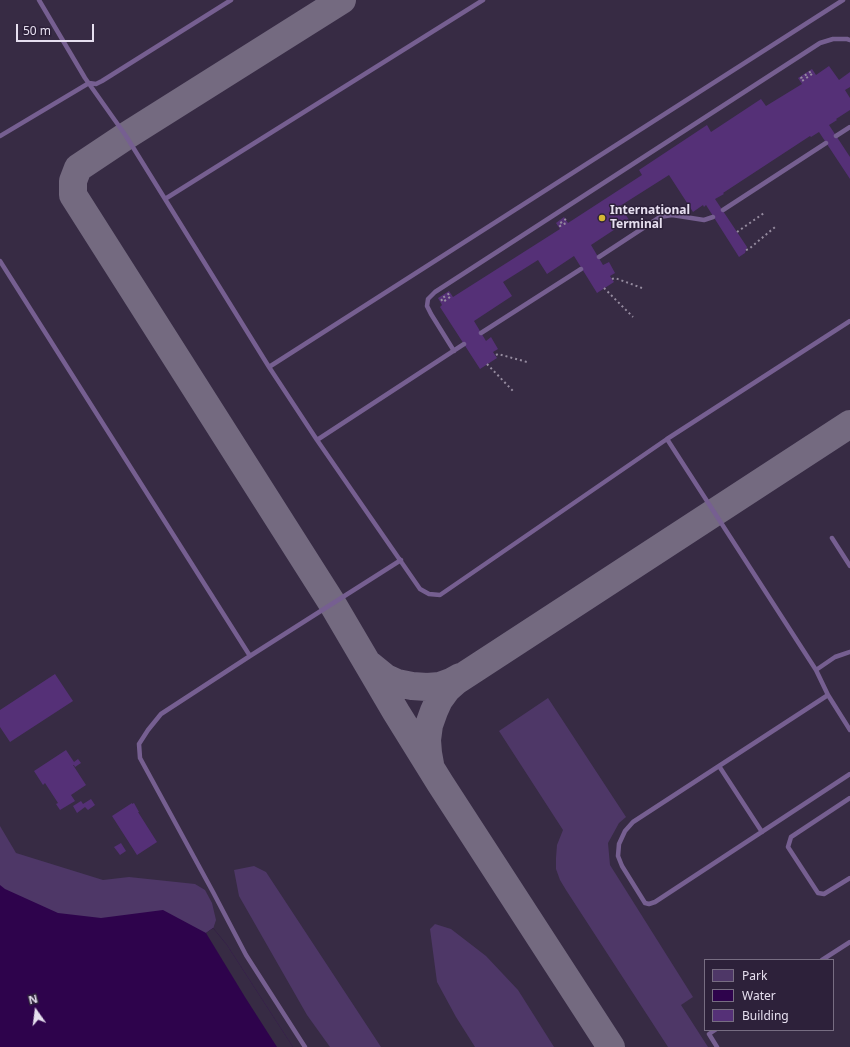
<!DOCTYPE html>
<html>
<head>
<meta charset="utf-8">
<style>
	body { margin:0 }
	#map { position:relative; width:850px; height:1047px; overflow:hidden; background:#372b44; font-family:"Noto Sans",sans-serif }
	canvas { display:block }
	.legend { position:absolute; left:704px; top:959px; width:130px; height:72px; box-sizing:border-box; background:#2d213a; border:1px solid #776d82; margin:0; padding:5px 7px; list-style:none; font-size:12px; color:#e6dfef }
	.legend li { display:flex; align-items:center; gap:8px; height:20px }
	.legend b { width:20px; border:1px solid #776d82 }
	.north { position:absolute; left:16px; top:991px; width:40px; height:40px; -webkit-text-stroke:3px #2d213a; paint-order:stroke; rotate:346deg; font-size:11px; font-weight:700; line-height:16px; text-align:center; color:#e6dfef }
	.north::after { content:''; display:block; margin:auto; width:14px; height:18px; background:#e6dfef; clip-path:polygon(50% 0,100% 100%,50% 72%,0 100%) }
	.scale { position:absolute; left:16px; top:24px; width:78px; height:18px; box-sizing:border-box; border:2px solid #e6dfef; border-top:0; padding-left:5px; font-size:12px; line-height:14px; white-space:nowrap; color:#e6dfef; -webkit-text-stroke:3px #2d213a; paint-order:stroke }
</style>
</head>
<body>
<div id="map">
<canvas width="850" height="1047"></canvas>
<ul class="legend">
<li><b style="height:11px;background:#4e3767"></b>Park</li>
<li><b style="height:11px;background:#2e034c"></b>Water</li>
<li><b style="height:11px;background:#553077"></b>Building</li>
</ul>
<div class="north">N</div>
<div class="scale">50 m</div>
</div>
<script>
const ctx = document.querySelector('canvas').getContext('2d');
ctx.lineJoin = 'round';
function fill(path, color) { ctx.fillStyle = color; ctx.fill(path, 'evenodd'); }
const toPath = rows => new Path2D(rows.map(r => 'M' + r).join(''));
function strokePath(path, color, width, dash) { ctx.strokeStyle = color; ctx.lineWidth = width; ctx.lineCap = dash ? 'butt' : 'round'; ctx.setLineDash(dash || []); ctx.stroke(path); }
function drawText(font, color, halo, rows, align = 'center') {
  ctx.font = font + ' "Noto Sans",sans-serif'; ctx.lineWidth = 3; ctx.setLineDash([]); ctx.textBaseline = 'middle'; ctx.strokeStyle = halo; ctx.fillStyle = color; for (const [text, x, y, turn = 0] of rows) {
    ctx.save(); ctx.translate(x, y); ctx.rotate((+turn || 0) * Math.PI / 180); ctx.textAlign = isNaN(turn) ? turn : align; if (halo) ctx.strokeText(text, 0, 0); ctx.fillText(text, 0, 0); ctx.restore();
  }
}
fill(toPath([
	[548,698,626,817,619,823,608,843,610,865,693,997,681,1005,708,1047,668,1047,566,890,560,880,556,869,556,858,557,845,563,830,499,731],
	[0,826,16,853,103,880,129,877,195,884,205,890,212,903,216,920,213,929,227,945,293,1047,0,1047],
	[254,866,266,872,381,1047,330,1047,307,1015,239,896,234,870],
	[435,924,451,929,486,956,518,990,554,1047,475,1047,456,1017,437,982,430,929]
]), '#4e3767');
fill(toPath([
	[0,885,5,889,58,913,101,918,163,910,206,933,213,928,227,945,293,1047,0,1047]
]), '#2e034c');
fill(toPath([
	[213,928,227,945,293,1047,277,1047,245,997,206,933]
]), '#372b44');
strokePath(toPath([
	[342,0,126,136,78,168,73,181,73,195,332,603,396,712,440,783,611,1047],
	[370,665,386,678,397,683,412,686,427,687,440,686,451,682,460,677],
	[430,764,428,753,427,740,429,725,434,711,439,700,447,689,456,681,850,424]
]), '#746a80', 28);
fill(toPath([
	[829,66,839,80,850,72,850,87,845,90,850,98,850,110,836,119,837,120,829,125,850,157,850,179,819,132,811,137,810,136,723,193,724,194,715,199,747,247,745,253,739,257,706,205,704,207,703,205,693,212,669,175,620,206,629,220,591,245,603,265,609,262,615,273,610,276,614,282,597,293,574,256,547,274,538,260,503,282,512,296,474,321,486,341,491,337,498,349,493,352,497,358,480,369,440,307,442,305,438,298,449,291,453,297,560,229,556,223,564,217,568,223,642,175,639,170,707,125,711,132,761,99,766,106,802,84,798,78,812,69,816,75],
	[55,674,73,701,10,742,0,727,0,710],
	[66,750,74,762,78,759,81,763,75,767,74,765,73,765,86,785,71,795,75,801,60,810,56,804,58,803,45,783,43,785,34,771],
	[91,799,95,805,88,810,85,807,77,813,73,806,81,801,83,804],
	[132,803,132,804,134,803,139,812,138,812,157,842,137,855,112,816],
	[121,843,126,851,120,855,114,847]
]), '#553077');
strokePath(toPath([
	[812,74,802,81,801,78,813,70],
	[566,219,559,224,560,226,566,223],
	[737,232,764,213],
	[746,250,749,249,775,227],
	[612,279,615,278,642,288],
	[604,288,633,317],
	[450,297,443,302,441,299,450,293],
	[496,355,498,354,527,362],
	[487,364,514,392]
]), '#958b9f', 2, [2, 3]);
strokePath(toPath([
	[39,0,85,78,126,136,165,199],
	[0,136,89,83,96,84,102,81,231,0],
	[836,136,850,127],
	[723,210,826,143],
	[599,257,660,217,672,215,704,220,713,217],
	[0,261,250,656],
	[481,333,581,269],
	[464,344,317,440,420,589,429,594,440,595,667,439,850,321],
	[454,351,431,314,427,306,428,299,435,292,820,43,833,39,847,39,850,40],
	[269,367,165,199,483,0],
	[667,439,816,670,828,695,850,730],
	[317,440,269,367,843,0],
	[832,538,850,566],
	[816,670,835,657,850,652],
	[828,695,633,822,625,831,619,844,618,856,622,866,645,903,649,904,655,902,850,774],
	[719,766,762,832],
	[850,798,791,837,788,847,818,893,824,894,850,878],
	[822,960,850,942],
	[715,1030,709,1034,717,1047],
	[305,1047,246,955,213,892,140,758,139,744,148,730,161,714,250,656,401,560]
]), '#765f91', 4.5);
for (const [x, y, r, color] of [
	[602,218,4,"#d4b635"]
]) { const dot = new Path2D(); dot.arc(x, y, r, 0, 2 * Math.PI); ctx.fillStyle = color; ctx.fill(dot); strokePath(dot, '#2d213a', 1.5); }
drawText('bold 12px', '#e6dfef', '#2d213a', [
	["International",610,211],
	["Terminal",610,225]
], 'left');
</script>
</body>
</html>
